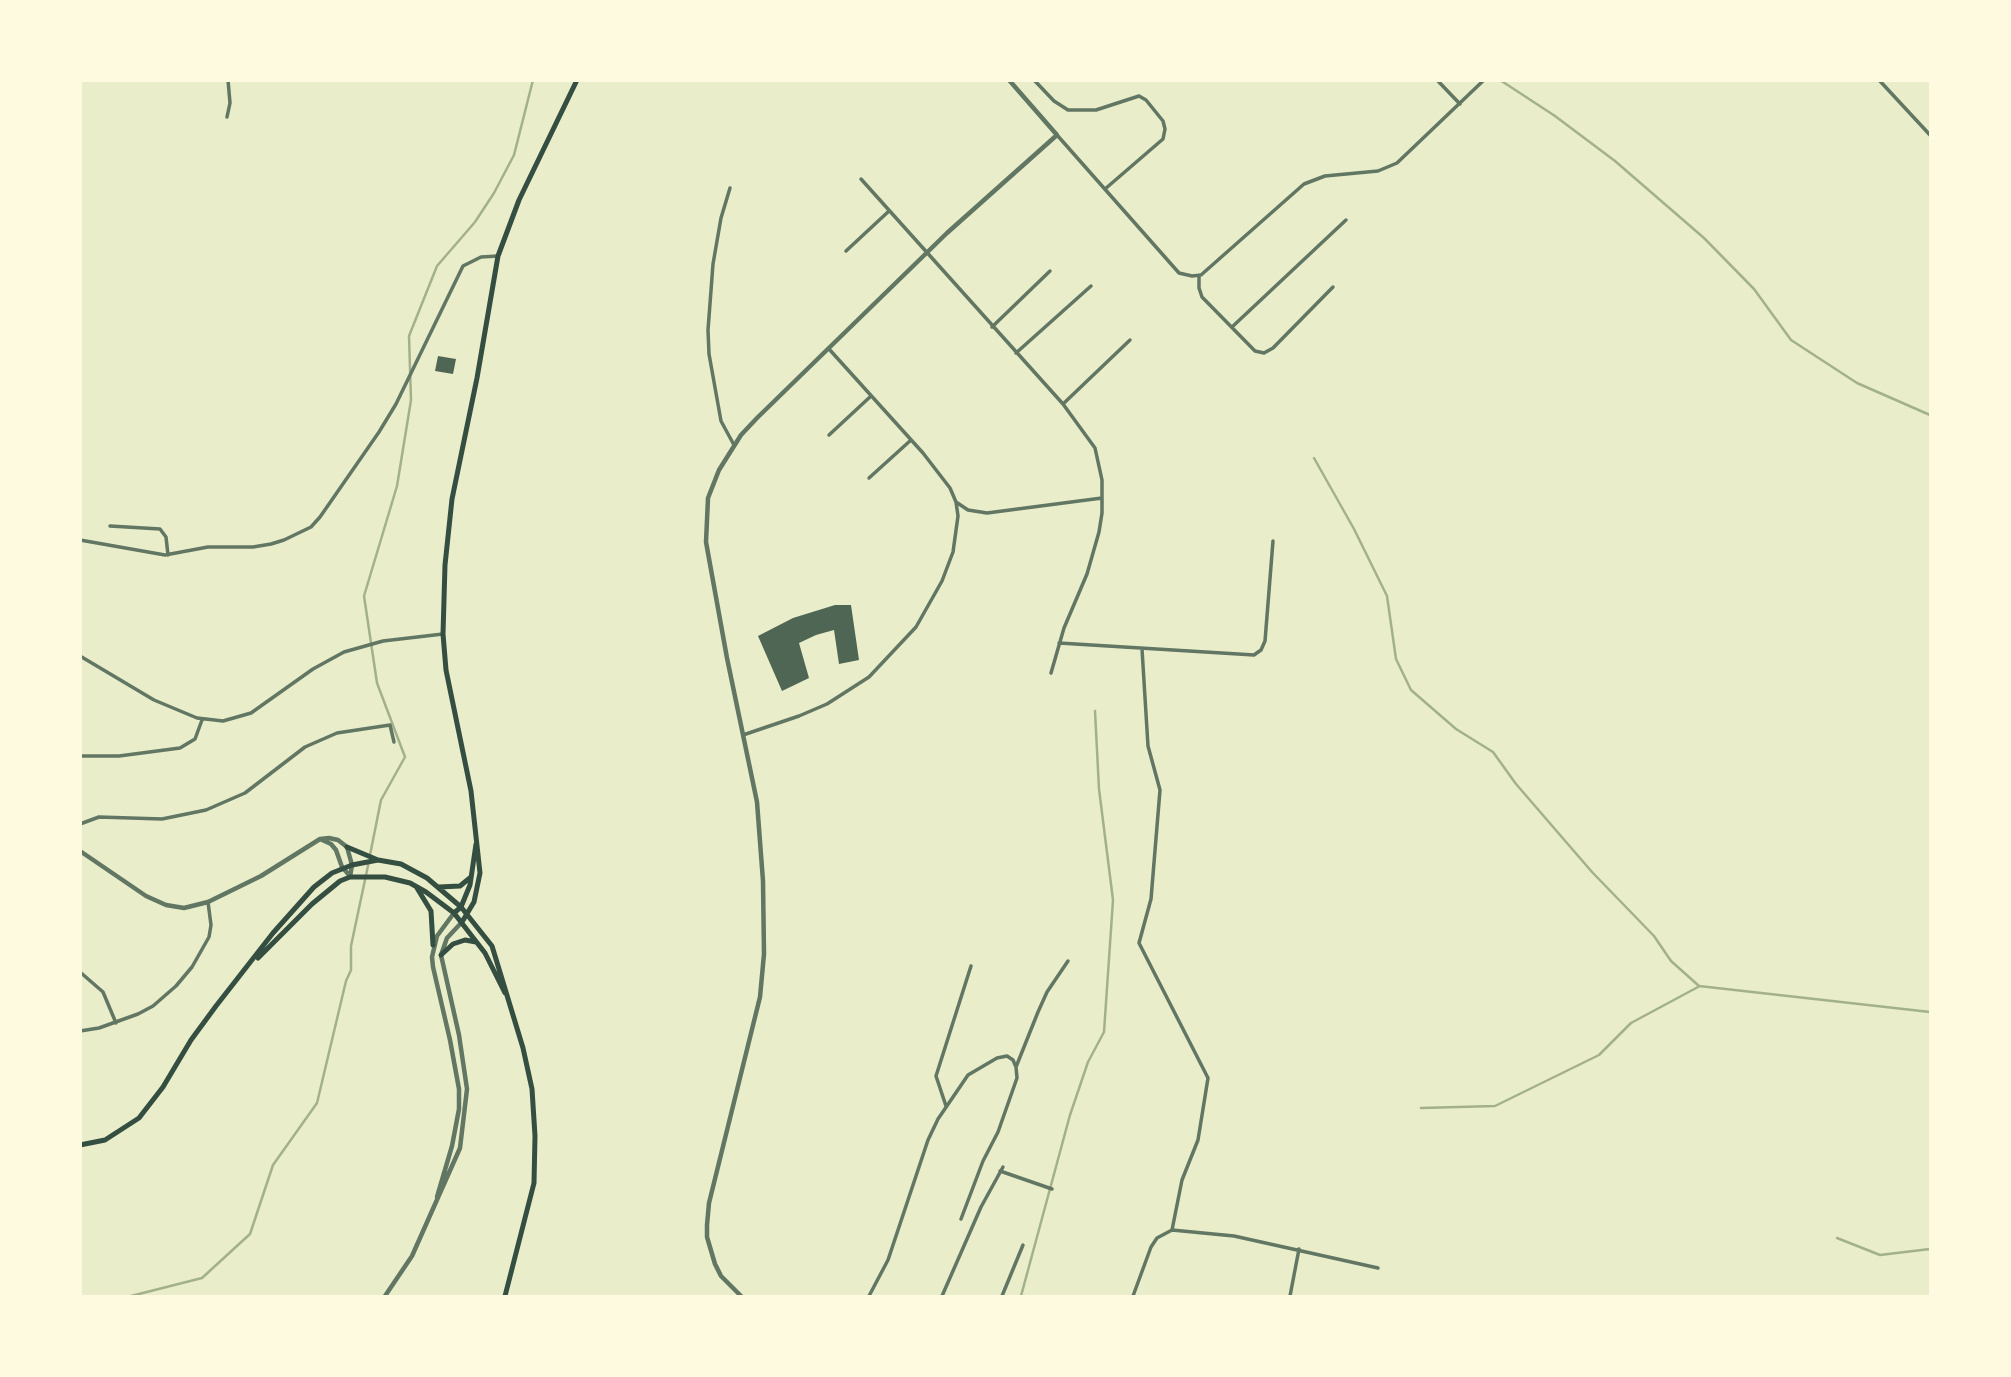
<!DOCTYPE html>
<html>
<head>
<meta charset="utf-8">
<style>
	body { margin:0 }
	#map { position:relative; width:2011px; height:1377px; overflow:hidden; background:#e9edc9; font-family:"Libre Baskerville",serif }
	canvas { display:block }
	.frame { position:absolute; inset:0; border:82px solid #fefae0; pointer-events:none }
</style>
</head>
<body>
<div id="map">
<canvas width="2011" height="1377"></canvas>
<div class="frame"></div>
</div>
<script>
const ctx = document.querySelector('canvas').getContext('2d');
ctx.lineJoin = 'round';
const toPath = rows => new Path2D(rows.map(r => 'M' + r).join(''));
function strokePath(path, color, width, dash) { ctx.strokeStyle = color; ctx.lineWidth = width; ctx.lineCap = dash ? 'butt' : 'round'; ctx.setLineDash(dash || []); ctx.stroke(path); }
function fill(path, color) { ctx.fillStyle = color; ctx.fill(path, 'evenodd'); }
strokePath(toPath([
	[1500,80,1555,116,1615,161,1704,238,1754,289,1791,340,1857,383,1930,415],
	[1314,458,1354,529,1387,596,1396,659,1411,690,1456,729,1493,752,1516,784,1592,872,1654,936,1671,961,1699,986,1930,1012],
	[370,855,381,800,405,757,377,683,364,596,397,486,411,400,409,336,437,266,475,222,494,193,514,155,533,80],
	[1421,1108,1495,1106,1599,1055,1631,1023,1698,987],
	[1837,1238,1880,1255,1930,1249],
	[131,1296,202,1278,250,1234,273,1165,317,1103,346,981,351,970,351,946,369,861],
	[1021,1296,1070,1115,1088,1062,1104,1032,1113,900,1099,789,1095,711]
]), '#a3b18a', 2.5);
fill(toPath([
	[438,356,456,359,453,374,435,371],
	[835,605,851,605,859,660,839,664,834,630,816,635,799,643,809,678,782,691,758,636,793,618]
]), '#4f6655');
strokePath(toPath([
	[1034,80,1054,101,1068,110,1096,110,1139,96,1146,100,1163,121,1165,129,1163,139,1105,189],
	[1437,80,1460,104],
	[1879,80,1930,135],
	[227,117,230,103,228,80],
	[1057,135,1179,273,1192,276,1201,275,1304,184,1325,176,1378,171,1397,163,1484,80],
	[861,179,1063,404,1095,448,1102,480,1102,513,1099,532,1087,574,1064,628,1051,673],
	[730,188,721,218,713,264,708,330,709,354,721,421,734,445],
	[846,251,889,211],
	[1199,275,1199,288,1202,297,1255,351,1264,353,1273,348,1333,287],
	[992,327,1050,271],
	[1232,327,1346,220],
	[1016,353,1091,286],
	[1063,404,1130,340],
	[829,435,871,396],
	[869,478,911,440],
	[956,502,968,510,987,513,1102,498],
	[110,526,160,529,166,537,168,555],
	[80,540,165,555,208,547,253,547,271,544,284,540,311,527,320,517,379,432,396,404,463,266,481,257,498,256],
	[1059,643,1254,655,1261,650,1265,641,1273,541],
	[1142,649,1148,746,1160,790,1151,899,1139,943,1208,1078,1198,1140,1182,1180,1172,1230],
	[80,656,154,700,197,718,223,721,251,713,313,669,344,652,383,641,443,634],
	[743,735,799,716,827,704,869,677,916,627,942,581,953,552,958,516,956,502,950,488,923,453,829,349],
	[80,756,119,756,180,748,195,739,202,720],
	[80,824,99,817,162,819,206,810,245,793,305,747,337,733,390,725,394,742],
	[80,972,103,992,116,1023],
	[80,1031,99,1028,138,1014,153,1006,176,986,192,967,209,937,211,925,208,902],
	[1016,1067,1038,1012,1047,992,1068,961],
	[946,1106,936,1076,971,966],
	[1000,1171,1052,1189],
	[869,1296,888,1260,928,1140,938,1119,968,1075,997,1058,1007,1056,1013,1060,1016,1067,1017,1078,998,1132,983,1161,961,1219],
	[942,1296,981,1207,1003,1167],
	[1002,1296,1023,1245],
	[1133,1296,1151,1247,1157,1238,1172,1230,1234,1236,1378,1268],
	[1290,1296,1299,1249]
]), '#617663', 3.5);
strokePath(toPath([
	[320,839,331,844,336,850,342,867,350,876],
	[80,851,146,896,166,905,184,908,208,902,261,876,320,839,329,838,338,840,347,847,352,865,350,877],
	[437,1197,452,1146,459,1109,459,1089,450,1040,433,967,432,957,437,936,454,913],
	[385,1296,412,1256,460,1148,467,1089,459,1035,441,955,447,938,462,922],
	[741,1296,721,1276,715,1264,707,1237,707,1225,709,1203,760,997,764,954,763,881,757,802,727,658,706,542,708,498,719,470,741,435,757,418,947,233,1057,135,1009,80]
]), '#617663', 4.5);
strokePath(toPath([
	[347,847,378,860],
	[439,887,460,886,471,877],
	[417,888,431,911,433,945],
	[454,913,461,907,470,885,476,844],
	[462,922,474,902,480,873,471,791,446,670,443,634,445,565,452,499,477,378,498,256,519,200,577,80],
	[441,955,453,944,465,940,476,942],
	[258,958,312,904,340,881,350,877,385,877,410,883,426,892,454,913,485,953,505,993],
	[80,1145,105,1140,139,1118,163,1087,191,1040,216,1006,273,933,314,887,332,873,352,865,378,860,401,864,427,878,461,907,492,946,523,1048,532,1089,535,1136,534,1183,505,1296]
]), '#344e41', 5);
</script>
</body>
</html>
